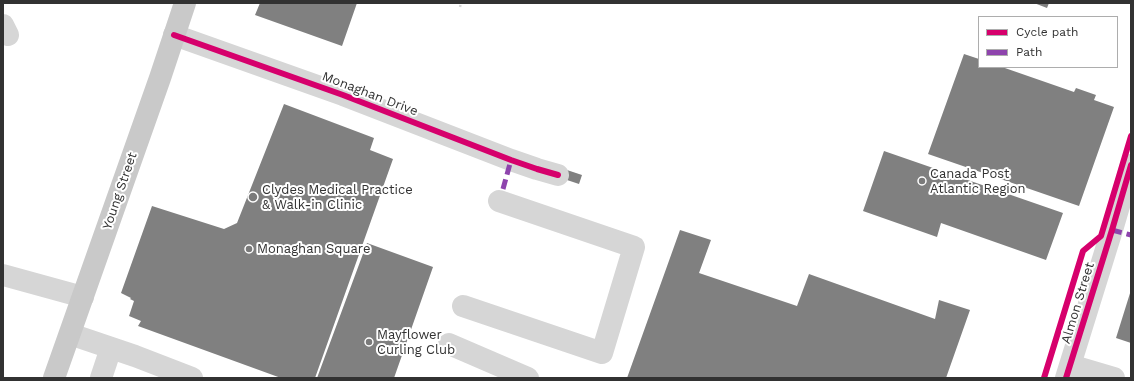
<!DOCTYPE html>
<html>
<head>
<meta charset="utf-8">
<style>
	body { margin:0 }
	#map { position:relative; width:1134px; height:381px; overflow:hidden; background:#fff; font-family:"Work Sans",sans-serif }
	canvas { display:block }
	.frame { position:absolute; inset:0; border:4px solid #323232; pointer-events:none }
	.legend { position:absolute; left:978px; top:16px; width:140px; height:52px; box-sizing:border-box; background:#fff; border:1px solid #adadad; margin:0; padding:5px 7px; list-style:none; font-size:12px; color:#323232 }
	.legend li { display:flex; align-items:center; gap:8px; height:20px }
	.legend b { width:20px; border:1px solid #adadad }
</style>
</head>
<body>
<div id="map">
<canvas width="1134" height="381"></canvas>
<div class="frame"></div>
<ul class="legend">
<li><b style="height:5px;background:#d6006c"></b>Cycle path</li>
<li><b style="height:5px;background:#8e44ad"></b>Path</li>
</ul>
</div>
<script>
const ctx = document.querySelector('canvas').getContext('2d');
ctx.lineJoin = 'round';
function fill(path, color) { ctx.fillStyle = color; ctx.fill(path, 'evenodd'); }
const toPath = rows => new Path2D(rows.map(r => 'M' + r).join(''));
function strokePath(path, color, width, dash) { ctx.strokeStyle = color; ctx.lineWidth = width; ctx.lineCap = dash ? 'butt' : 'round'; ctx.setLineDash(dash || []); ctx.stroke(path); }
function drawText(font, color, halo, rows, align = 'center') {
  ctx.font = font + ' "Work Sans",sans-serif'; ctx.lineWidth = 4; ctx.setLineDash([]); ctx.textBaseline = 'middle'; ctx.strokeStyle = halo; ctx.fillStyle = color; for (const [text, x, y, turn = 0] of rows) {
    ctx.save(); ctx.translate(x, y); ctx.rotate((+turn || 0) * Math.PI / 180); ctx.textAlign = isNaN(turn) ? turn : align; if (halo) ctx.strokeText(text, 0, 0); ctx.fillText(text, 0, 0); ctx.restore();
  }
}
fill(toPath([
	[260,3,357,3,342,46,255,15],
	[1034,3,1049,3,1047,8],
	[964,54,979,59,979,67,1002,67,1074,92,1076,88,1096,95,1094,100,1114,107,1079,206,928,154],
	[284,104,374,138,370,150,393,159,315,378,281,378,138,326,141,321,129,316,134,301,130,299,131,298,121,293,152,206,224,229,237,223],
	[884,151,1063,213,1046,260,941,223,937,237,863,211],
	[564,169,582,175,579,184,561,178],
	[680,230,711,240,699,273,797,306,809,274,935,319,939,300,970,310,946,378,627,378],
	[367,243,433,267,394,378,317,378],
	[1131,290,1131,343,1116,338]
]), '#808080');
strokePath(toPath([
	[460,7,461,3]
]), '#d6d6d6', 2.5, [2, 2]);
strokePath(toPath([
	[3,25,8,35],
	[174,35,343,95,511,160,537,169,558,175],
	[3,275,83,297],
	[463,306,602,353,634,247,499,201],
	[70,334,135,356,192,378],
	[449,344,528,378],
	[1070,365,1114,378],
	[101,378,111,348],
	[1066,378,1112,230,1131,165]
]), '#d6d6d6', 22);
strokePath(toPath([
	[54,378,160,78,185,3]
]), '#c9c9c9', 22);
strokePath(toPath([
	[503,189,511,160],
	[1112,230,1131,235]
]), '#8e44ad', 5, [10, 5]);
strokePath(toPath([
	[174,35,343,95,511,160,537,169,558,175],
	[1044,378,1083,251,1101,236,1131,136],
	[1066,378,1112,230,1131,165]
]), '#d6006c', 6);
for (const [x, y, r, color] of [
	[922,181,4,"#7a7a7a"],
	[253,197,5,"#7a7a7a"],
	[249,249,4,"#7a7a7a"],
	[369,342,4,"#7a7a7a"]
]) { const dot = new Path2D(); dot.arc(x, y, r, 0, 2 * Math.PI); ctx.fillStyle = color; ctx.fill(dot); strokePath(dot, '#fff', 1.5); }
drawText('13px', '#323232', '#fff', [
	["Monaghan Drive",370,94,21],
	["Young Street",120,191,-71],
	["Almon Street",1078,303,-73]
]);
drawText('13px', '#323232', '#fff', [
	["Canada Post",930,174],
	["Atlantic Region",930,189],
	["Clydes Medical Practice",262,190],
	["& Walk-in Clinic",262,205],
	["Monaghan Square",257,249],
	["Mayflower",377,335],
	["Curling Club",377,350]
], 'left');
</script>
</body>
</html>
